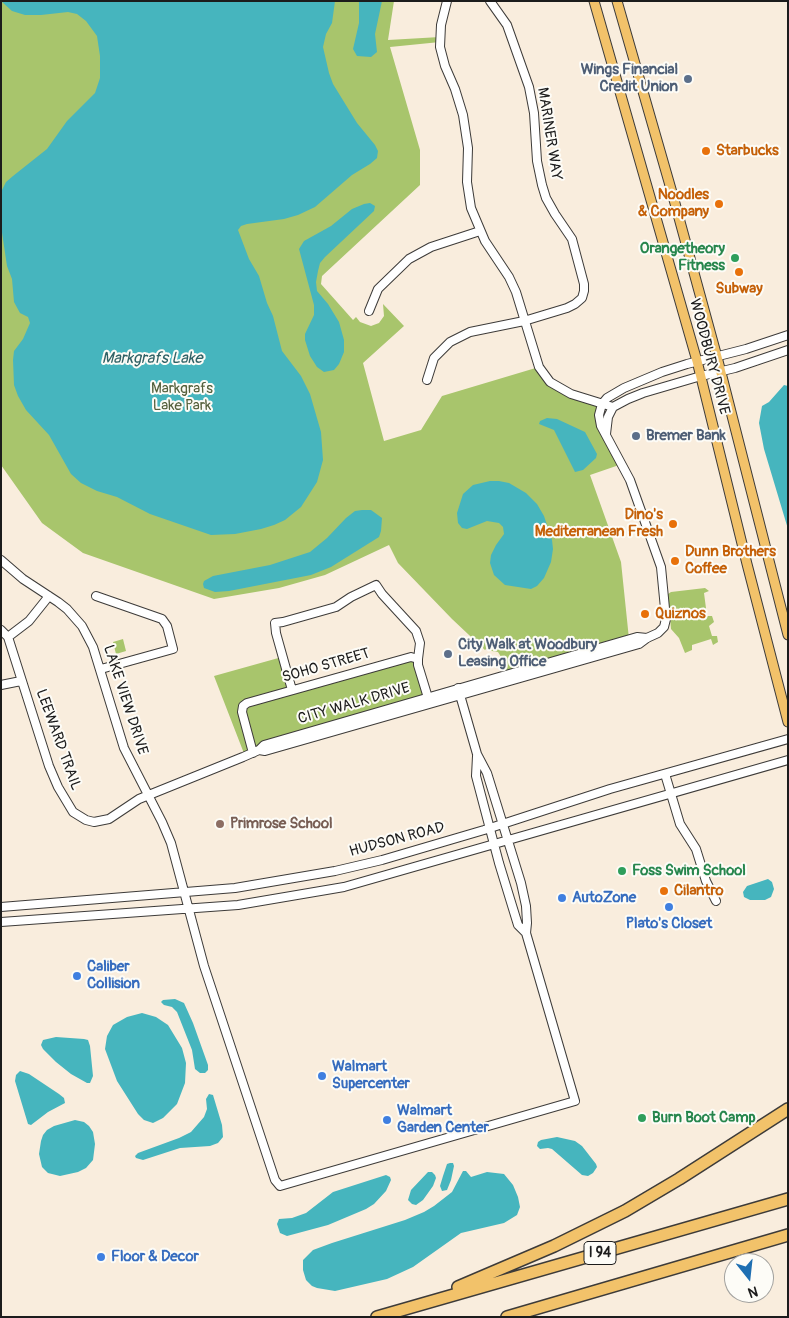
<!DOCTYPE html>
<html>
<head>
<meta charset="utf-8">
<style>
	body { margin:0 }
	#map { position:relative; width:789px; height:1318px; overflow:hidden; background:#f9eddd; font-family:Pangolin,sans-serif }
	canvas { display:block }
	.frame { position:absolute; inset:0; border:2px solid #1c1c1c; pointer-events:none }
	.north { position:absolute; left:724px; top:1253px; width:50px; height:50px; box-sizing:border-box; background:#fdfcf7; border:1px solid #a3a29f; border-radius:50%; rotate:164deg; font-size:14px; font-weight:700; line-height:20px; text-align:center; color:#1c1c1c }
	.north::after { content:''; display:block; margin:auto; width:18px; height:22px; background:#1f6fb2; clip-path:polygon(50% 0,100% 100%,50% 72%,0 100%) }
</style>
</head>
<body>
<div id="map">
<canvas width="789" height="1318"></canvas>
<div class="frame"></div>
<div class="north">N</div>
</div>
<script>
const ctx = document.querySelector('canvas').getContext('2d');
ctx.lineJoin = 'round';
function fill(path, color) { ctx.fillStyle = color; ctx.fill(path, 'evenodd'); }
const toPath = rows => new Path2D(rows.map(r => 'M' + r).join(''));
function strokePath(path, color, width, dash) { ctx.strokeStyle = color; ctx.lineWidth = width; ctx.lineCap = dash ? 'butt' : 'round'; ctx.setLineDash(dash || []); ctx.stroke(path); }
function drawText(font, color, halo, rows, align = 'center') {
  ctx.font = font + ' Pangolin,sans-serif'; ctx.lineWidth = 4; ctx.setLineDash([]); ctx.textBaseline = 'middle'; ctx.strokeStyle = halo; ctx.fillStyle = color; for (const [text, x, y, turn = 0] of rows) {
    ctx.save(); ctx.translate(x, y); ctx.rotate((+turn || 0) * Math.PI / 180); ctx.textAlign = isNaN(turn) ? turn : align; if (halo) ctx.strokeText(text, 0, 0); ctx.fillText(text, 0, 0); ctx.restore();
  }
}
fill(toPath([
	[1,1,394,1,388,40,440,37,440,42,390,47,420,150,420,185,322,276,321,284,353,320,356,317,360,322,371,326,379,323,384,316,383,304,404,326,363,363,384,441,421,430,442,396,539,367,550,382,602,404,599,415,622,464,590,475,621,562,629,639,507,674,503,660,498,652,492,651,488,647,485,650,452,619,398,563,389,545,325,575,279,588,214,599,83,553,42,523,1,465],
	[705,588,709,591,704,593,707,616,712,616,714,622,709,626,712,636,717,636,718,642,713,645,711,639,692,645,692,650,685,653,679,638,671,629,668,594,671,592],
	[123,639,126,651,116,654,113,642],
	[282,657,292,690,408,657,418,659,427,697,245,756,214,676]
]), '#a8c56c');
fill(toPath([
	[1,1,335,1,332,23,326,34,323,47,329,73,333,84,357,123,375,145,378,151,377,158,370,164,352,175,315,207,298,215,284,219,247,224,241,226,238,230,249,259,259,276,267,303,273,316,282,351,301,376,310,394,321,432,323,460,317,482,301,507,285,520,274,525,261,529,235,534,211,535,150,514,117,497,97,491,81,483,71,474,49,435,26,410,18,396,14,385,13,360,14,351,23,339,30,323,28,317,20,313,14,302,12,279,7,266,1,226,1,192,6,182,13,176,47,149,67,121,95,93,100,78,100,56,97,36,86,21,77,14,68,12,41,15,25,15,12,11],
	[359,1,382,1,375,34,377,52,371,57,357,56,353,49,359,23],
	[370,203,375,206,374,211,325,257,320,263,318,271,316,282,317,291,328,304,339,322,344,340,344,352,339,364,334,370,324,372,317,367,310,356,305,340,305,334,314,315,314,305,299,249,304,241,331,226,352,209,364,204],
	[784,385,788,386,788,529,764,449,759,423,762,406,769,402],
	[547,418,557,419,585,432,597,454,596,458,583,470,575,472,554,430,539,424,540,421],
	[490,481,499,481,509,483,526,493,537,504,544,516,552,540,553,549,551,562,544,578,537,586,531,589,505,585,494,575,490,563,491,555,496,545,504,534,503,527,499,523,487,521,467,529,462,528,458,523,457,513,463,494,473,485],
	[362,510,371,510,382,518,381,531,379,537,331,567,311,575,229,591,215,592,204,588,203,584,204,581,213,576,270,565,310,552,327,538,346,518,355,511],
	[768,879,772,882,774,889,771,897,765,900,750,900,744,897,743,892,747,886],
	[175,999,184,1003,193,1023,208,1065,208,1070,205,1073,200,1073,195,1069,192,1050,177,1012,172,1007,164,1005,161,1002,163,1000],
	[142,1013,156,1017,168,1025,182,1048,186,1063,185,1083,177,1104,163,1118,153,1123,144,1120,138,1114,117,1081,105,1049,107,1036,113,1025,127,1017],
	[56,1037,84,1039,88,1040,90,1046,93,1076,90,1083,87,1083,71,1074,56,1062,43,1049,41,1045,43,1040],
	[20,1071,29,1074,59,1094,64,1098,65,1103,48,1112,31,1125,28,1124,15,1081,16,1075],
	[209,1094,213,1095,222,1125,223,1137,218,1143,210,1146,180,1148,143,1160,136,1158,135,1156,138,1153,179,1138,191,1132,204,1117,207,1109,206,1099],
	[75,1120,84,1122,89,1126,93,1132,95,1144,93,1160,86,1168,78,1172,60,1176,48,1173,42,1167,39,1154,41,1141,43,1135,47,1130,54,1126],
	[557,1137,575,1141,582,1146,596,1164,597,1167,593,1173,588,1176,582,1175,552,1149,548,1148,540,1149,537,1146,538,1142,541,1140],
	[450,1163,453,1163,454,1166,451,1180,447,1190,442,1191,440,1186,443,1176,447,1164],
	[463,1171,466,1171,471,1177,487,1172,504,1174,513,1185,518,1197,520,1207,517,1215,504,1223,461,1233,413,1267,387,1279,335,1291,317,1288,312,1286,306,1280,303,1270,303,1260,313,1250,332,1243,405,1220,424,1212,434,1206,452,1192],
	[428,1172,432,1172,435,1175,436,1178,433,1186,423,1200,416,1205,412,1204,408,1200,411,1190],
	[386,1175,390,1177,391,1180,386,1191,374,1204,366,1209,328,1225,287,1236,280,1233,277,1224,279,1219,292,1218,306,1213,333,1192]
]), '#46b5be');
const minor = toPath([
	[447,1,441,25,440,47,445,66,455,89,463,115,468,148,467,182,471,208,485,241,509,277,516,292,539,367,550,382,571,394,613,407,628,399,643,393,701,376,735,368,788,350],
	[369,311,378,289,409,259,431,247,480,231],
	[427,380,434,358,450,342,470,332,524,321,567,308,575,304,582,298,584,291,584,284,572,239,555,214,546,198,542,185,537,161,534,113,529,87,507,25,490,1],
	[606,434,608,417,613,407],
	[1,560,23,579,58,602,67,609,82,626,93,647,124,748,162,822,171,843,204,966,275,1180,280,1186,575,1101,526,933,527,923,526,906,521,883,487,773,477,754,458,688],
	[96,596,162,619,167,626,173,649,101,669],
	[1,630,8,637,49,766,58,787,73,812,86,820,94,822,109,819,139,799,243,757,259,750,264,745,637,637,647,638],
	[8,637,29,621,49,596],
	[1,685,21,681],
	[292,690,276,633,275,623,283,622,336,607,351,597,376,585,382,594,416,631,420,643,418,659],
	[259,750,265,751,639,644,647,638,658,633,664,627,666,619,661,567,630,480,601,426,599,415,602,404,607,398,624,388,662,372,687,364,746,349,788,335],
	[253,753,242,712,243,706,247,703,411,657,418,659,418,665,429,701],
	[477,756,476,776,499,863,518,925,526,933],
	[665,774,680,824,696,849,706,881,716,901],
	[1,907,235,888,335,871,382,860,484,830,610,789,788,739],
	[1,922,238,905,344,887,788,760]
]);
const major = toPath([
	[594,1,697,361,747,564,788,722],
	[617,1,673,196,717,357,788,635]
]);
const highway = toPath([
	[458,1287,554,1246,625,1211,679,1179,788,1109],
	[377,1317,788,1199],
	[507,1317,788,1235]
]);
strokePath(minor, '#3d3b39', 10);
strokePath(major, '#3d3b39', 11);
strokePath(highway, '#3d3b39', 14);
strokePath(minor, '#fff', 8);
strokePath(major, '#f2c26a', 9);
strokePath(highway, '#f2c26a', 11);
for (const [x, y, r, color] of [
	[688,79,5,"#5c6f8a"],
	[706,151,5,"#e8710a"],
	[719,204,5,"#e8710a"],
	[735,258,5,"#2e9e5b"],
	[739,272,5,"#e8710a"],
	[636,436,5,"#5c6f8a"],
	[673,524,5,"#e8710a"],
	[675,561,5,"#e8710a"],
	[645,614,5,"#e8710a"],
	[448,654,5,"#5c6f8a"],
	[220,824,5,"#8d6e63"],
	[622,871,5,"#2e9e5b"],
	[664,891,5,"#e8710a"],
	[562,898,5,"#3f7fe0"],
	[669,907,5,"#3f7fe0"],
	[77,976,5,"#3f7fe0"],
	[322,1076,5,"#3f7fe0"],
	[642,1118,5,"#2e9e5b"],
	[387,1120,5,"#3f7fe0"],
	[101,1257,5,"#3f7fe0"]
]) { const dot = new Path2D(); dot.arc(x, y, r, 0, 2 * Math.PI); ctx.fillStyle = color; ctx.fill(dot); strokePath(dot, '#fdfcf7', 2); }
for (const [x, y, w] of [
	[600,1253,32]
]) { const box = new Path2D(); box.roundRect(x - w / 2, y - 11.5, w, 23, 4); ctx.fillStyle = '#fdfcf7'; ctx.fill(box); strokePath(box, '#1c1c1c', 1); }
drawText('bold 14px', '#1c1c1c', null, [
	["I 94",600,1253]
]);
drawText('bold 15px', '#4e5e75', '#fdfcf7', [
	["Wings Financial",678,70,"right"],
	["Credit Union",678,87,"right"],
	["Bremer Bank",646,436],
	["City Walk at Woodbury",458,645],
	["Leasing Office",458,662]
], 'left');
drawText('15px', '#1c1c1c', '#fdfcf7', [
	["MARINER WAY",549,134,81],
	["WOODBURY DRIVE",709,357,75],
	["SOHO STREET",326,666,-16],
	["LAKE VIEW DRIVE",125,700,72],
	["CITY WALK DRIVE",354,704,-16],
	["LEEWARD TRAIL",58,740,70],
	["HUDSON ROAD",397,840,-15]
]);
drawText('bold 15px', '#c56008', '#fdfcf7', [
	["Starbucks",716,151],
	["Noodles",709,195,"right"],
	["& Company",709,212,"right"],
	["Subway",739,289,"center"],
	["Dino's",663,515,"right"],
	["Mediterranean Fresh",663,532,"right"],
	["Dunn Brothers",685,552],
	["Coffee",685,569],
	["Quiznos",655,614],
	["Cilantro",674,891]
], 'left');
drawText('bold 15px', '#27864d', '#fdfcf7', [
	["Orangetheory",725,249,"right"],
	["Fitness",725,266,"right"],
	["Foss Swim School",632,871],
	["Burn Boot Camp",652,1118]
], 'left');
drawText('15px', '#54603c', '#fdfcf7', [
	["Markgrafs",182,389],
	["Lake Park",182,406]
]);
drawText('bold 15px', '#785e54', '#fdfcf7', [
	["Primrose School",230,824]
], 'left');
drawText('bold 15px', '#366cbe', '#fdfcf7', [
	["AutoZone",572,898],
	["Plato's Closet",669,924,"center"],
	["Caliber",87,967],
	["Collision",87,984],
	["Walmart",332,1067],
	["Supercenter",332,1084],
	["Walmart",397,1111],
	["Garden Center",397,1128],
	["Floor & Decor",111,1257]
], 'left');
drawText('italic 16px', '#2f6165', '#fdfcf7', [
	["Markgrafs Lake",152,359]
]);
</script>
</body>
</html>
